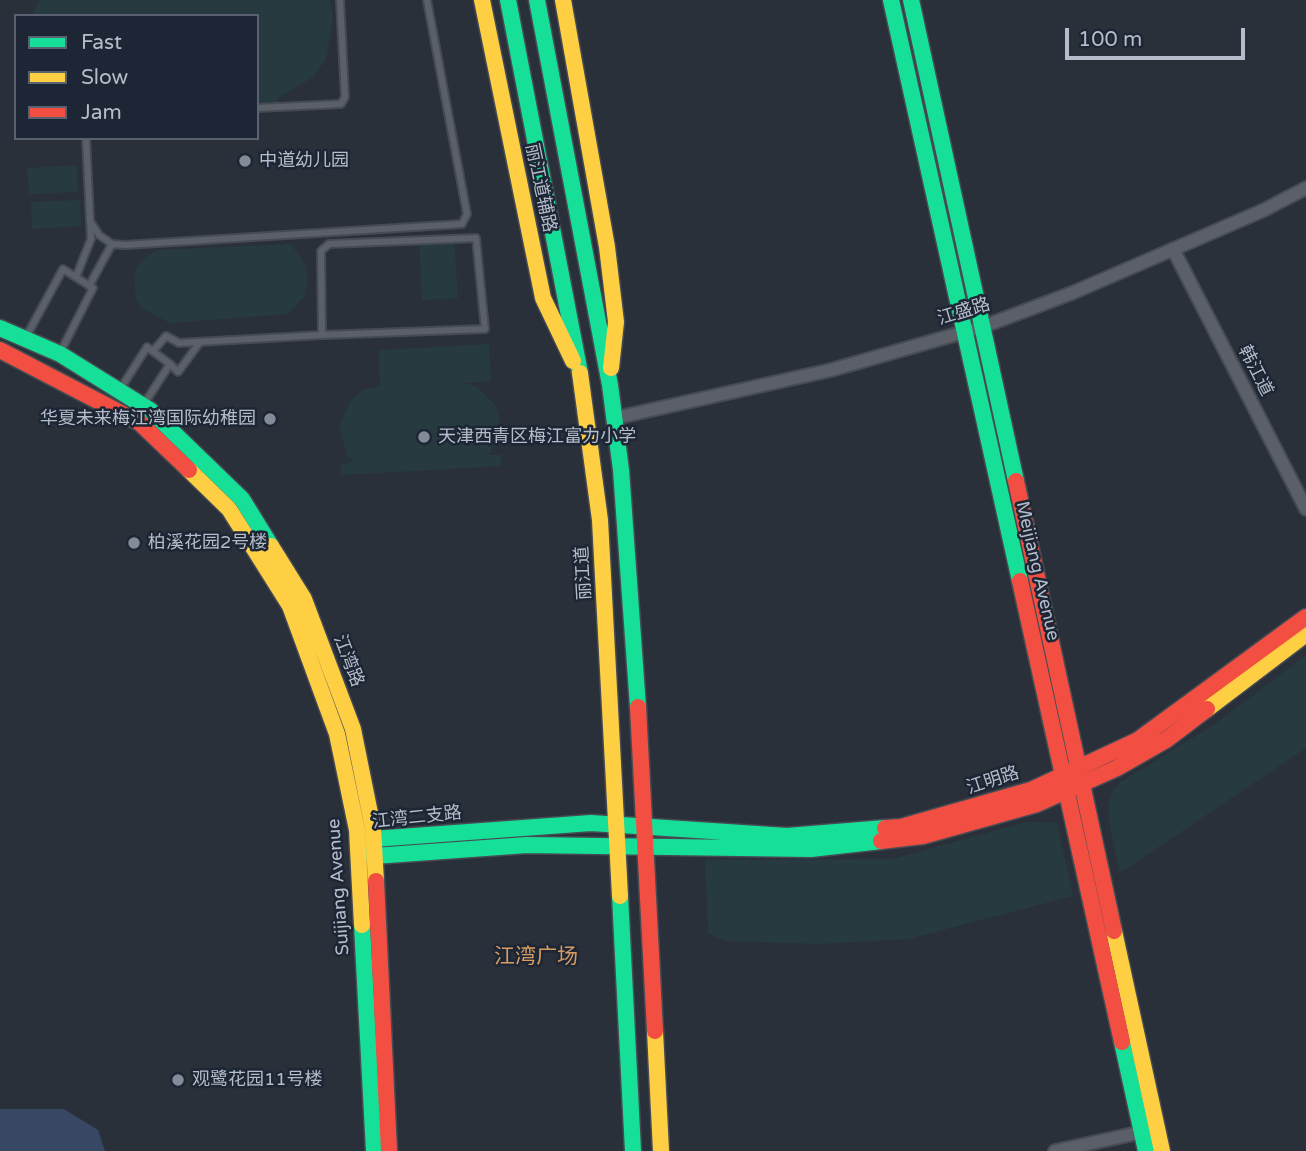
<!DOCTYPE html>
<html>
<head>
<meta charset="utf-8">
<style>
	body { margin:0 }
	#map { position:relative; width:1306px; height:1151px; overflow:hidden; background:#2a303a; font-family:"Varela Round",sans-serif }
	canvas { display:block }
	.legend { position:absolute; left:14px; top:14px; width:245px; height:126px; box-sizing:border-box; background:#1d2635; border:2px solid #5a6271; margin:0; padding:9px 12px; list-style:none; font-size:21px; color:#b5bcca }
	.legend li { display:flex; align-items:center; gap:14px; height:35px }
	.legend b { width:35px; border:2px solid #5a6271 }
	.scale { position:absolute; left:1065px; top:28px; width:180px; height:32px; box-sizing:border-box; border:4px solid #b5bcca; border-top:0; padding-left:9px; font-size:21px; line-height:24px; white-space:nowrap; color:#b5bcca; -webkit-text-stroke:5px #1d2635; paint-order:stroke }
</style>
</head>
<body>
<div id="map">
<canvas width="1306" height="1151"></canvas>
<ul class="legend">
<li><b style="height:9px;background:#16e098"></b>Fast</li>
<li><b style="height:9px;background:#ffcf43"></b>Slow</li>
<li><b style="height:9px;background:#f24e42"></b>Jam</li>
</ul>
<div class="scale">100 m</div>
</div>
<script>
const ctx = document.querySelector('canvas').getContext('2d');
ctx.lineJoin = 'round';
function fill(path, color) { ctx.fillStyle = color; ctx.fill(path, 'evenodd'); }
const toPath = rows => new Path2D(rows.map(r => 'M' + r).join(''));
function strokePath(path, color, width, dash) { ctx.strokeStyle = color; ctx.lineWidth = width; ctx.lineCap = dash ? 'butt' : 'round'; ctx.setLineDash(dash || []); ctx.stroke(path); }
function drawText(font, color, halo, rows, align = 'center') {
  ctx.font = font + ' "Varela Round","Noto Sans SC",sans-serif'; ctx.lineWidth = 5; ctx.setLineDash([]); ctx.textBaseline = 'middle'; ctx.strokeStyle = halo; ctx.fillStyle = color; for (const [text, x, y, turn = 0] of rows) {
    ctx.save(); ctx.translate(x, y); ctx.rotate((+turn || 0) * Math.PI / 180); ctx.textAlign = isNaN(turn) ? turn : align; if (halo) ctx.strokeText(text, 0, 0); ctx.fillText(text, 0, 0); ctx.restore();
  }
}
fill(toPath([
	[39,0,330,0,333,18,326,59,313,77,278,98,278,103,257,104,257,16,32,16],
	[77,165,78,192,29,194,27,168],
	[80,200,81,226,32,229,31,202],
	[454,240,458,298,422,300,419,242],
	[291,244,305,264,308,278,304,297,288,314,170,323,143,309,136,300,134,277,139,263,156,250],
	[489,344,491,381,463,383,476,386,496,406,500,421,498,438,488,455,501,455,502,466,341,475,341,464,354,461,347,456,339,425,351,400,363,390,380,386,378,350],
	[1306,655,1306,748,1120,873,1110,828,1108,806,1113,790,1121,782,1215,724],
	[1026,822,1057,823,1073,896,908,939,819,944,725,941,708,933,705,860,893,859]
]), '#273a40');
fill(toPath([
	[0,1109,64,1109,98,1130,105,1151,0,1151]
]), '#374764');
const lane = toPath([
	[257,108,341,104,345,97,340,0],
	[90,221,99,235,112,244,125,245,462,224,467,214,427,0],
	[76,277,91,239,86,138],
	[89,286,112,244],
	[26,337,63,269,93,288,60,353],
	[153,351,166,336,179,343,322,335,321,251,329,244,476,238,485,329,322,335],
	[170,364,178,372,200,342],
	[121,388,147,347,170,364,144,404]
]);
const street = toPath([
	[1173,249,1306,509],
	[615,418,831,370,982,327,1072,293,1264,210,1306,188],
	[1055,1151,1142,1132]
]);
const fast = toPath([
	[508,0,580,373],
	[537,0,610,385,621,470,638,707],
	[891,0,1020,581],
	[911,0,1016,481],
	[0,328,60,354,150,410,242,499,271,546],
	[358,848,373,839,591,823,787,836,885,828],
	[358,848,374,856,527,845,811,849,881,841],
	[620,896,633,1151],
	[362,925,374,1151],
	[1122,1042,1146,1151]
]);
const slow = toPath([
	[482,0,543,298,573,361],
	[563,0,607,247,616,322,611,368],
	[580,373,600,520,620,896],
	[189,470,229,509,290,606,337,734,357,830,362,925],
	[271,546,304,599,353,729,373,828,376,881],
	[1207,709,1306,634],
	[1114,931,1162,1151],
	[655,1031,661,1151]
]);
const jam = toPath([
	[0,350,140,423,189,470],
	[1016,481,1114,931],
	[1020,581,1122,1042],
	[638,707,655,1031],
	[885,828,901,827,1031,790,1138,740,1306,617],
	[881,841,923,836,1037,804,1117,768,1166,740,1207,709],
	[376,881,389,1151]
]);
strokePath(lane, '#464b53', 10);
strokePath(street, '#464b53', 16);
strokePath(fast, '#464b53', 19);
strokePath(slow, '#464b53', 19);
strokePath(jam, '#464b53', 19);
strokePath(lane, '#5b5f67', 6);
strokePath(street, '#5b5f67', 12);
strokePath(fast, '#16e098', 16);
strokePath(slow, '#ffcf43', 16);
strokePath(jam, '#f24e42', 16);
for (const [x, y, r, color] of [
	[245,161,7,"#848b98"],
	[270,419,7,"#848b98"],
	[424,437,7,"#848b98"],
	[134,543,7,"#848b98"],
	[178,1080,7,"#848b98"]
]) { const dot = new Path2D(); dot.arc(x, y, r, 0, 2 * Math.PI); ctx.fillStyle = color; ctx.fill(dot); strokePath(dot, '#1d2635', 2.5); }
drawText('18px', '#b5bcca', '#1d2635', [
	["中道幼儿园",259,161],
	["华夏未来梅江湾国际幼稚园",256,419,"right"],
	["天津西青区梅江富力小学",438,437],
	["柏溪花园2号楼",148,543],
	["观鹭花园11号楼",192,1080]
], 'left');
drawText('18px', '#b5bcca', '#1d2635', [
	["丽江道辅路",540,188,78],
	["江盛路",964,312,-17],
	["韩江道",1255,371,63],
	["Meijiang Avenue",1037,571,77],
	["丽江道",584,573,-93],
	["江湾路",348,661,69],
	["江明路",993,781,-18],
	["江湾二支路",417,818,-6],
	["Suijiang Avenue",339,887,-94]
]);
drawText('21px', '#d89c62', '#1d2635', [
	["江湾广场",536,957]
]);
</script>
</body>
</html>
